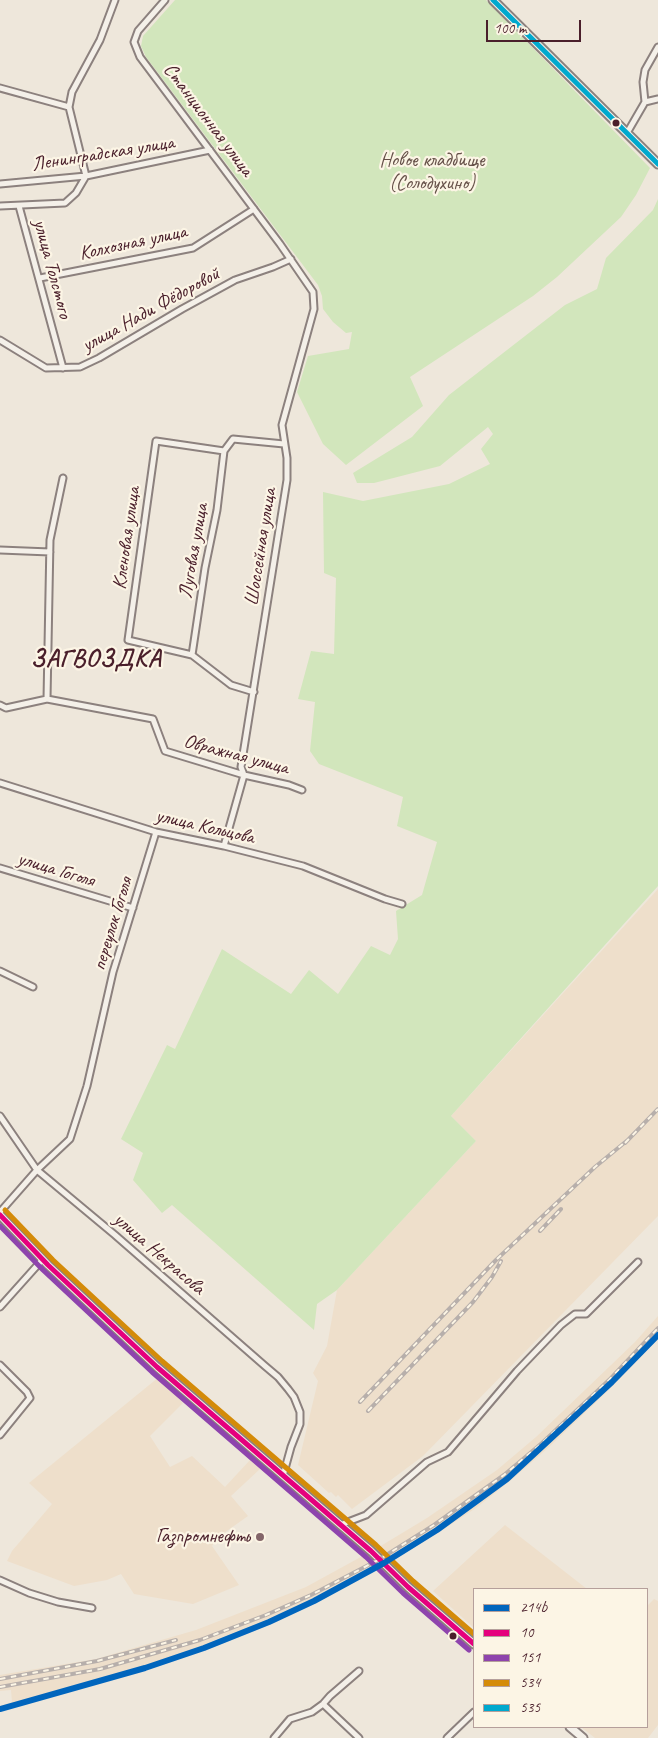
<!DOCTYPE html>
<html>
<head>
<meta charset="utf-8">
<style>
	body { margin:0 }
	#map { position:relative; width:658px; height:1738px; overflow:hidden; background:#eee7db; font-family:Caveat,sans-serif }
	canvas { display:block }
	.legend { position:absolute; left:473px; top:1588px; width:175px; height:140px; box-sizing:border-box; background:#fcf5e5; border:1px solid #b59f9b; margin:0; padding:6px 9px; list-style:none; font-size:15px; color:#4a1f2b }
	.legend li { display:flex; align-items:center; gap:10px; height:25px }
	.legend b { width:25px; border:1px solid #b59f9b }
	.scale { position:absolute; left:486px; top:20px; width:95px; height:22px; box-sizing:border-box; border:2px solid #4a1f2b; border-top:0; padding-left:6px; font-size:15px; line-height:18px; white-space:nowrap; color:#4a1f2b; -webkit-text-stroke:4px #fcf5e5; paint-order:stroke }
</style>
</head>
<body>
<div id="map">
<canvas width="658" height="1738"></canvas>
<ul class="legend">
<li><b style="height:6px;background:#0065bd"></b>214Ь</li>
<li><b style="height:6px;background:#e5007d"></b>10</li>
<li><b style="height:6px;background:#8e44ad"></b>151</li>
<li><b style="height:6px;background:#d48b09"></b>534</li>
<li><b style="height:6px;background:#00a9ce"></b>535</li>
</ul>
<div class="scale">100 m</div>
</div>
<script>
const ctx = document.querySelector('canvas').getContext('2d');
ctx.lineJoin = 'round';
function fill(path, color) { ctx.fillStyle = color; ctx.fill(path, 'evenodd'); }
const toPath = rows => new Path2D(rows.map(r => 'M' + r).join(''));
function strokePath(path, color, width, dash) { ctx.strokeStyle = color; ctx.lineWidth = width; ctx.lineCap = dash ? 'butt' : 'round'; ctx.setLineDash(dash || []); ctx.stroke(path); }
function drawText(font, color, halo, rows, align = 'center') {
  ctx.font = font + ' Caveat,sans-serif'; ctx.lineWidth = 4.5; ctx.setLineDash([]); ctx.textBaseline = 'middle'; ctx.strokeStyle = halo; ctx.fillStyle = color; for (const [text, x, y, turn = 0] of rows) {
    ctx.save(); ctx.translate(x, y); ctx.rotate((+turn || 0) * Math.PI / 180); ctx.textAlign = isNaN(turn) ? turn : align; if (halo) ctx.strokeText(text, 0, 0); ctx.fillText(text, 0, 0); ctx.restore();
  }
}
fill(toPath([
	[658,889,658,1216,423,1456,352,1509,338,1495,336,1497,331,1492,329,1493,298,1465,318,1381,313,1373,327,1346,337,1290,476,1141,451,1116],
	[658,1316,658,1339,614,1385,548,1448,510,1481,476,1508,438,1533,392,1561,316,1603,205,1650,146,1670,0,1711,0,1706,12,1702,11,1690,0,1691,0,1675,96,1659,196,1630,306,1587,379,1547,427,1518,497,1470,536,1437,635,1342],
	[159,1377,183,1403,150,1436,170,1467,192,1456,225,1487,250,1460,260,1469,231,1496,248,1516,217,1538,212,1546,239,1585,193,1604,134,1594,121,1574,107,1580,74,1586,7,1561,12,1551,52,1504,29,1483],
	[505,1525,587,1589,474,1589,474,1628,433,1591],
	[654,1599,658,1601,658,1725,648,1738,595,1738,581,1727,647,1727,647,1606]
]), '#eedfcb');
fill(toPath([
	[175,0,486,0,650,168,636,195,621,217,557,277,533,296,410,377,423,406,346,465,323,444,297,392,308,356,349,349,352,332,346,333,333,322,323,309,322,296,318,285,146,57,141,46,143,36],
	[658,199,658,886,451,1116,476,1141,337,1290,317,1304,314,1330,172,1205,162,1213,133,1180,143,1153,121,1139,167,1045,175,1049,222,949,291,994,309,970,338,994,371,946,390,955,398,939,396,911,422,895,437,842,397,826,403,797,319,764,310,751,315,702,298,699,311,651,334,654,336,578,324,573,323,492,363,501,449,484,490,464,481,449,493,434,488,427,440,466,374,483,357,483,353,473,412,437,449,395,565,305,597,289,606,258,653,210]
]), '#d2e6bc');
const street = toPath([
	[165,0,138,31,134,42,140,57,280,244,313,292,314,309,282,425,287,458,287,480,241,767,244,775,224,846],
	[0,88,69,107,86,176,76,193,65,203,0,206],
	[645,102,658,99],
	[69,107,72,92,100,40,115,0],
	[627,133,645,102,643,82,645,70,658,47],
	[0,184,86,176,210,150],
	[19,206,63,368],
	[40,278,193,248,254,209],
	[0,340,46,368,80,367,99,358,182,309,235,280,273,267,291,259],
	[224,451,156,441,128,640,192,655,231,685,254,692],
	[0,550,50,552],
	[192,655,205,568,217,510,224,451,233,439,284,444],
	[47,699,50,540,63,478],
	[0,705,6,708,47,699,153,719,165,751,244,775,289,785,302,790],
	[0,783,156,832,224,846,303,866,385,899,402,904],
	[0,868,133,908],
	[0,971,33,987],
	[0,1116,37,1170,115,1235,265,1366,278,1377,288,1389,294,1397,300,1412,300,1424,291,1447,283,1476],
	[0,1212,37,1170,70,1139,87,1086,113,972,156,832],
	[0,1307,43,1259],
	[0,1365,27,1392,30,1398,0,1435],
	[340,1525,366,1515,427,1462,448,1452,517,1371,561,1325,575,1314,586,1314,638,1262],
	[0,1580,29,1593,58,1602,92,1608],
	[323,1704,359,1738],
	[274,1738,290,1719,312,1712,323,1704,330,1696,359,1671],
	[447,1738,474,1712]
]);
const secondary = toPath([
	[493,0,658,164],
	[0,1215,48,1265,157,1367,371,1551,408,1587,474,1644],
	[570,1727,583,1738]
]);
strokePath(street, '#8c817e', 9);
strokePath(secondary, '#8c817e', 11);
strokePath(street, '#f4f0e9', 5);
strokePath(secondary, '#f4f0e9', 7);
const rail = toPath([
	[625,1143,658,1109],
	[540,1231,561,1209],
	[360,1402,496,1260,595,1167,629,1139],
	[368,1411,473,1302,492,1277,501,1261],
	[0,1679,97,1661,176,1640],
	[0,1687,100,1669,200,1640,266,1615,311,1595,380,1559,434,1525,504,1475,542,1443,609,1380,658,1328]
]);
strokePath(rail, '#b7afab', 4);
strokePath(rail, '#fcf5e5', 2, [5.5]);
strokePath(toPath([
	[0,1215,48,1265,157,1367,371,1551,408,1587,474,1644]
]), '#e5007d', 5);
strokePath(toPath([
	[0,1226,43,1270,152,1372,366,1557,403,1593,469,1650]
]), '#8e44ad', 5);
strokePath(toPath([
	[5,1210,53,1260,162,1361,376,1545,413,1581,474,1634]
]), '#d48b09', 5);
strokePath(toPath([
	[493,0,658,164]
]), '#00a9ce', 5);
strokePath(toPath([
	[0,1709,145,1668,204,1648,269,1622,314,1601,384,1563,437,1530,507,1479,612,1382,658,1335]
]), '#0065bd', 6);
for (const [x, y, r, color] of [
	[616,123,4.5,"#4a1f2b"],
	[260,1537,5,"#836569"],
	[453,1636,4.5,"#4a1f2b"]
]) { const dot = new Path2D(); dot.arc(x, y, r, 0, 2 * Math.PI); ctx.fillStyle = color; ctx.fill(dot); strokePath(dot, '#fcf5e5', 2); }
drawText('20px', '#4a1f2b', '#fcf5e5', [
	["Станционная улица",208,120,53],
	["Ленинградская улица",103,154,-9],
	["Колхозная улица",133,243,-12],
	["улица Толстого",52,269,75],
	["улица Нади Фёдоровой",151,310,-29],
	["Кленовая улица",127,538,-82],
	["Шоссейная улица",261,547,-81],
	["Луговая улица",194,551,-80],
	["Овражная улица",236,755,15],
	["улица Кольцова",205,827,13],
	["улица Гоголя",56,870,17],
	["переулок Гоголя",113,924,-73],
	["улица Некрасова",159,1254,41]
]);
drawText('20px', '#665149', '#fcf5e5', [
	["Новое кладбище",432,161],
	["(Солодухино)",432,184]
]);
drawText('20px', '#4a1f2b', '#fcf5e5', [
	["Газпромнефть",250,1537]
], 'right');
ctx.letterSpacing = '1px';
drawText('bold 25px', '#4a1f2b', '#fcf5e5', [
	["ЗАГВОЗДКА",96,659]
]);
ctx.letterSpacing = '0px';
</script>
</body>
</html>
